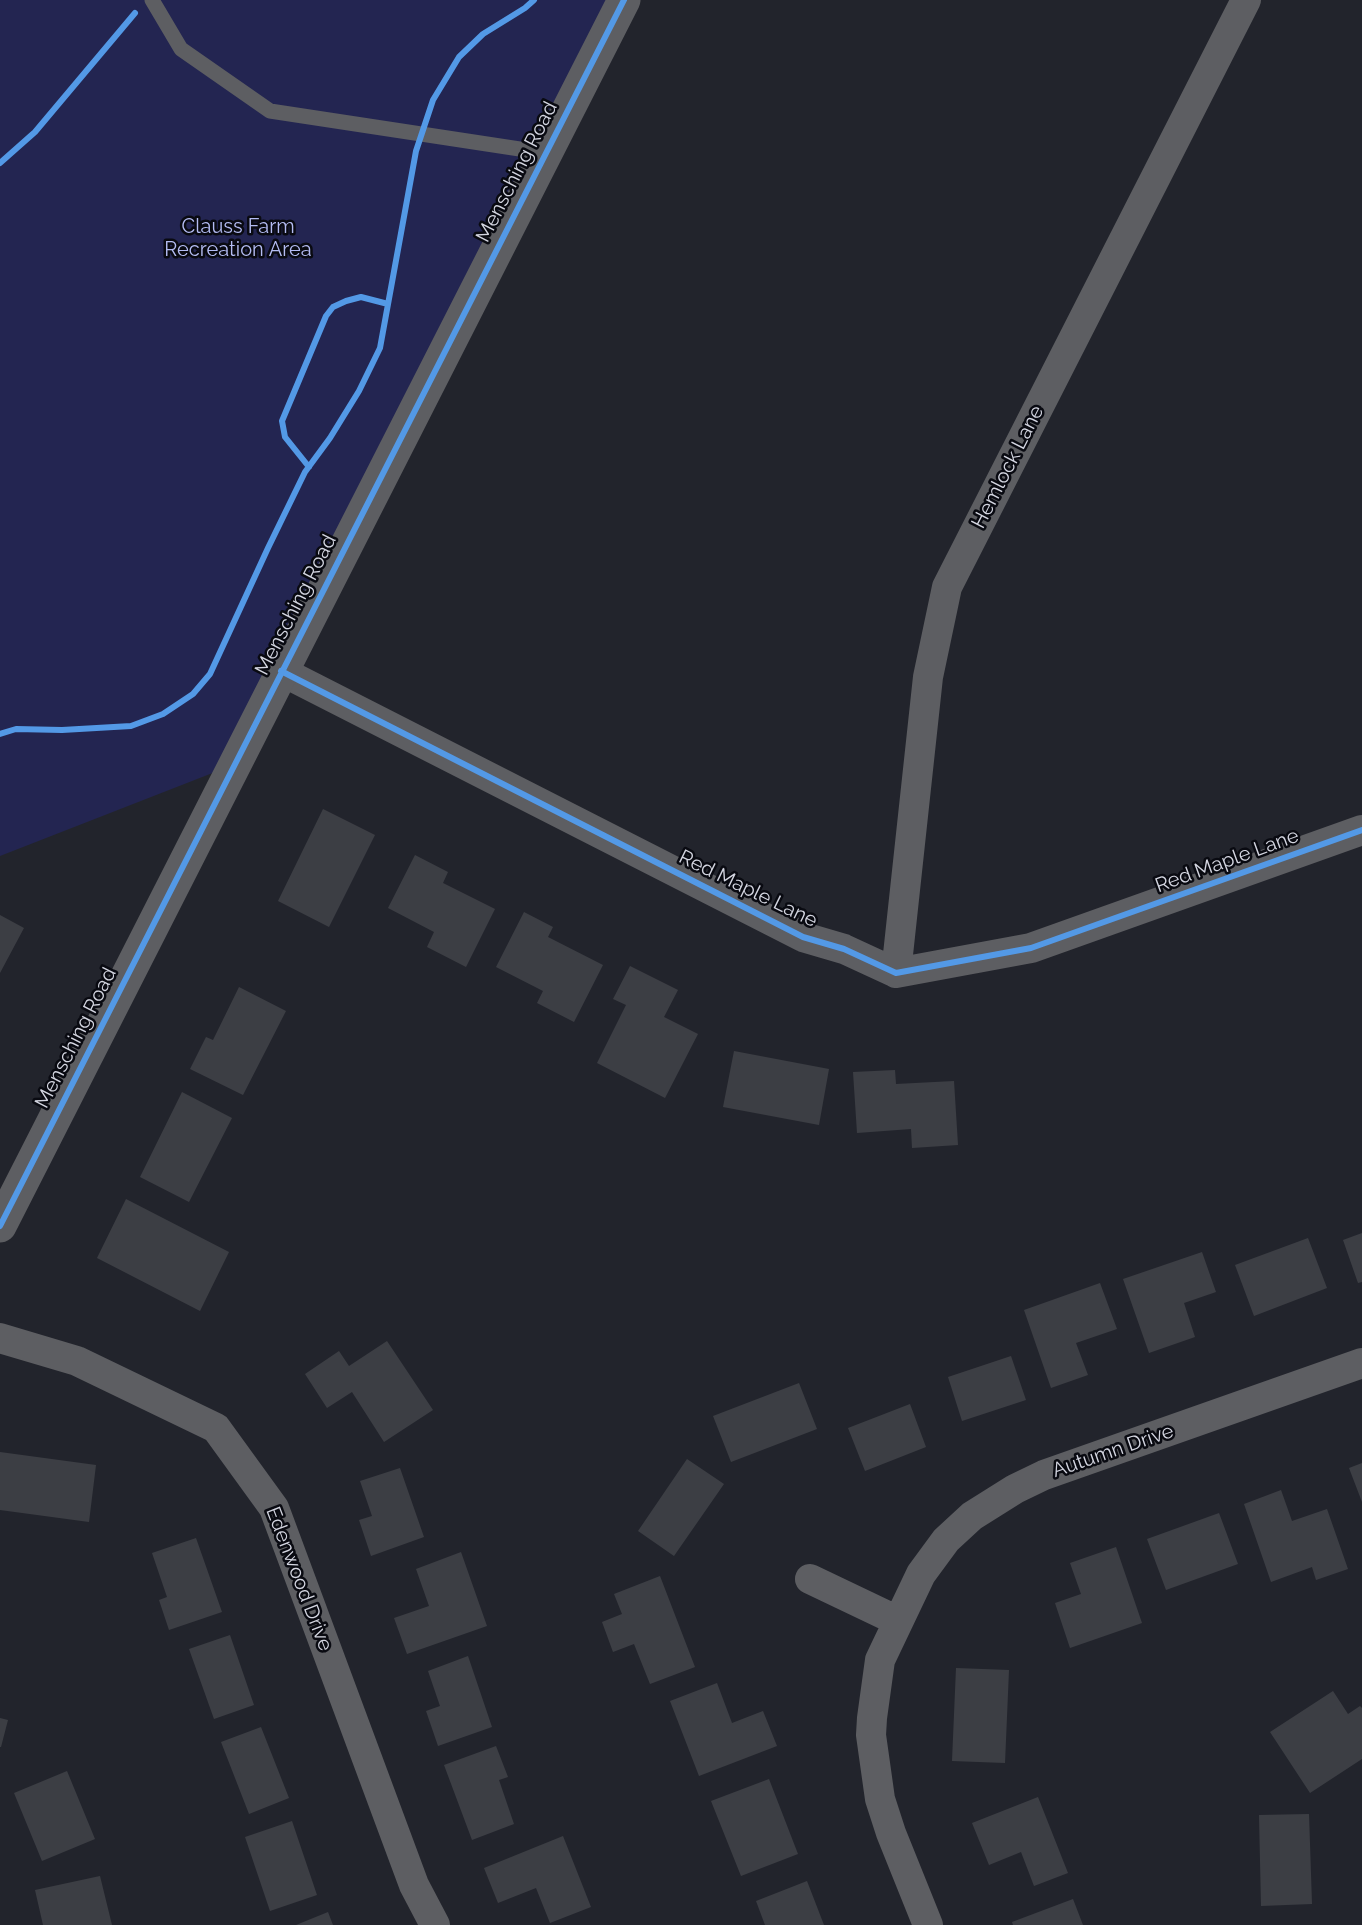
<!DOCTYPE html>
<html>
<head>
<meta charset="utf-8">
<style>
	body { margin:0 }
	canvas { display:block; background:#22242c }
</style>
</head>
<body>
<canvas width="1362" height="1925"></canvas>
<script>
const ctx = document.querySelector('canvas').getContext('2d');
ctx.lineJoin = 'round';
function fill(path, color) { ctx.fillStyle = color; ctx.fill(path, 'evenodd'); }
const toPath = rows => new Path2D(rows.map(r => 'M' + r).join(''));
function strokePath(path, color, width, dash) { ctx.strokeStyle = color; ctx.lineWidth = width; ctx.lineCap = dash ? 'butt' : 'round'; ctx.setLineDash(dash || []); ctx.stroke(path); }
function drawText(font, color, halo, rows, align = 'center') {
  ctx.font = font + ' Raleway,sans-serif'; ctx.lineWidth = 5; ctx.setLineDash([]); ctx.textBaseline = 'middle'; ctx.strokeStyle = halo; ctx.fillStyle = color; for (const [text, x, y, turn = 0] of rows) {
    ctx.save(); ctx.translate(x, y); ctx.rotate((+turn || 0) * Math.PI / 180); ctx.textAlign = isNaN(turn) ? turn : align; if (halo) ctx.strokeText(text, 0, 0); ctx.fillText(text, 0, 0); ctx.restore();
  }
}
fill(toPath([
	[0,0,631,0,233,765,0,856]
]), '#232551');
fill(toPath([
	[323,809,375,835,329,927,278,901],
	[415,855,448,872,443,883,495,909,466,967,427,947,434,932,388,908],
	[524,912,553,927,548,937,603,965,574,1022,537,1003,543,991,496,967],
	[0,915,24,928,0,973],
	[630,966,678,990,664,1017,698,1034,665,1098,597,1063,626,1005,613,999],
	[239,987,286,1011,243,1095,190,1069,206,1037,213,1040],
	[734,1051,829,1069,819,1125,723,1107],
	[895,1070,896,1084,954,1081,958,1145,912,1148,911,1129,857,1133,853,1072],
	[182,1092,232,1118,189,1202,140,1177],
	[126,1199,229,1252,200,1311,97,1258],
	[1362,1233,1362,1282,1358,1283,1343,1240],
	[1308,1238,1327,1288,1254,1316,1235,1265],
	[1202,1252,1216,1292,1184,1303,1195,1337,1149,1353,1123,1279],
	[1100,1283,1117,1329,1076,1343,1088,1375,1051,1388,1024,1310],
	[387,1341,433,1410,384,1442,352,1392,327,1408,305,1374,339,1351,349,1366],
	[1011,1356,1026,1400,962,1421,948,1377],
	[799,1383,817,1429,731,1462,713,1416],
	[910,1404,926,1447,865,1471,848,1428],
	[0,1452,96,1465,89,1522,0,1510],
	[687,1459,724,1484,674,1556,638,1531],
	[1362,1463,1362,1502,1349,1468],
	[400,1468,424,1537,371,1556,359,1520,372,1516,360,1481],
	[1281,1490,1292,1521,1327,1509,1348,1569,1316,1580,1312,1567,1271,1582,1244,1504],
	[1219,1513,1238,1564,1166,1590,1147,1539],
	[196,1538,222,1612,169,1630,159,1600,167,1597,152,1553],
	[1116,1547,1142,1623,1070,1648,1055,1603,1081,1594,1070,1563],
	[461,1552,487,1626,407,1654,394,1618,429,1606,416,1569],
	[660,1576,695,1667,650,1684,634,1644,613,1652,602,1622,622,1614,614,1594],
	[230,1635,254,1705,214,1719,189,1649],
	[468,1656,492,1727,438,1746,426,1711,440,1706,428,1671],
	[956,1668,1009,1670,1005,1763,952,1761],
	[717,1683,732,1723,763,1711,777,1746,699,1776,670,1701],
	[1333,1691,1348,1714,1360,1706,1362,1708,1362,1759,1310,1793,1270,1732],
	[0,1718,8,1720,1,1747,0,1747],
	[261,1727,289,1798,249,1814,221,1742],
	[496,1746,508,1777,499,1780,514,1824,472,1840,444,1765],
	[67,1771,95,1839,42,1861,14,1793],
	[769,1779,798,1854,741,1876,711,1801],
	[1038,1797,1068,1873,1034,1886,1021,1852,989,1865,972,1823],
	[1309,1814,1312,1904,1261,1906,1259,1815],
	[292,1821,317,1895,270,1911,245,1837],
	[563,1836,591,1907,550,1923,536,1888,498,1903,484,1868],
	[100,1876,112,1925,43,1925,35,1890],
	[807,1881,824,1925,765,1925,756,1901],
	[1073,1899,1083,1925,1013,1925,1012,1922],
	[328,1912,333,1925,296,1925]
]), '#3c3e44');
strokePath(toPath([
	[152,0,181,49,270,111,546,153]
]), '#5d5e62', 15);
strokePath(toPath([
	[281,671,803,937,844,949,896,973,1031,948,1362,830],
	[896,973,928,677,947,587,1246,0],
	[0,1338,77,1361,216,1428,274,1508,414,1885,435,1925],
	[810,1579,898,1621],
	[928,1925,891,1833,880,1799,871,1735,872,1718,880,1660,921,1574,946,1540,972,1516,1015,1489,1044,1475,1362,1363]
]), '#5d5e62', 30);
strokePath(toPath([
	[0,1226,624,0]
]), '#5d5e62', 33);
strokePath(toPath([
	[0,163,35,132,135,13],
	[309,467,285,437,282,421,326,316,333,307,346,301,361,297,388,304],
	[281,671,803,937,844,949,896,973,1031,948,1362,830],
	[0,734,16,729,62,730,131,726,163,714,193,694,210,674,268,548,305,472,330,438,359,391,380,348,416,151,433,100,459,57,483,34,525,8,534,0],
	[0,1226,624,0]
]), '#5399e6', 6);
drawText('20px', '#d4d6e1', '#090a11', [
	["Mensching Road",517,172,-63],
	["Hemlock Lane",1008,467,-63],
	["Mensching Road",296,605,-63],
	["Red Maple Lane",1227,861,-20],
	["Red Maple Lane",748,889,26],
	["Mensching Road",76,1038,-63],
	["Autumn Drive",1113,1451,-19],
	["Edenwood Drive",299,1579,69]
]);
drawText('20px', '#b4bcf3', '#090a11', [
	["Clauss Farm",238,227],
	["Recreation Area",238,250]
]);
</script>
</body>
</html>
